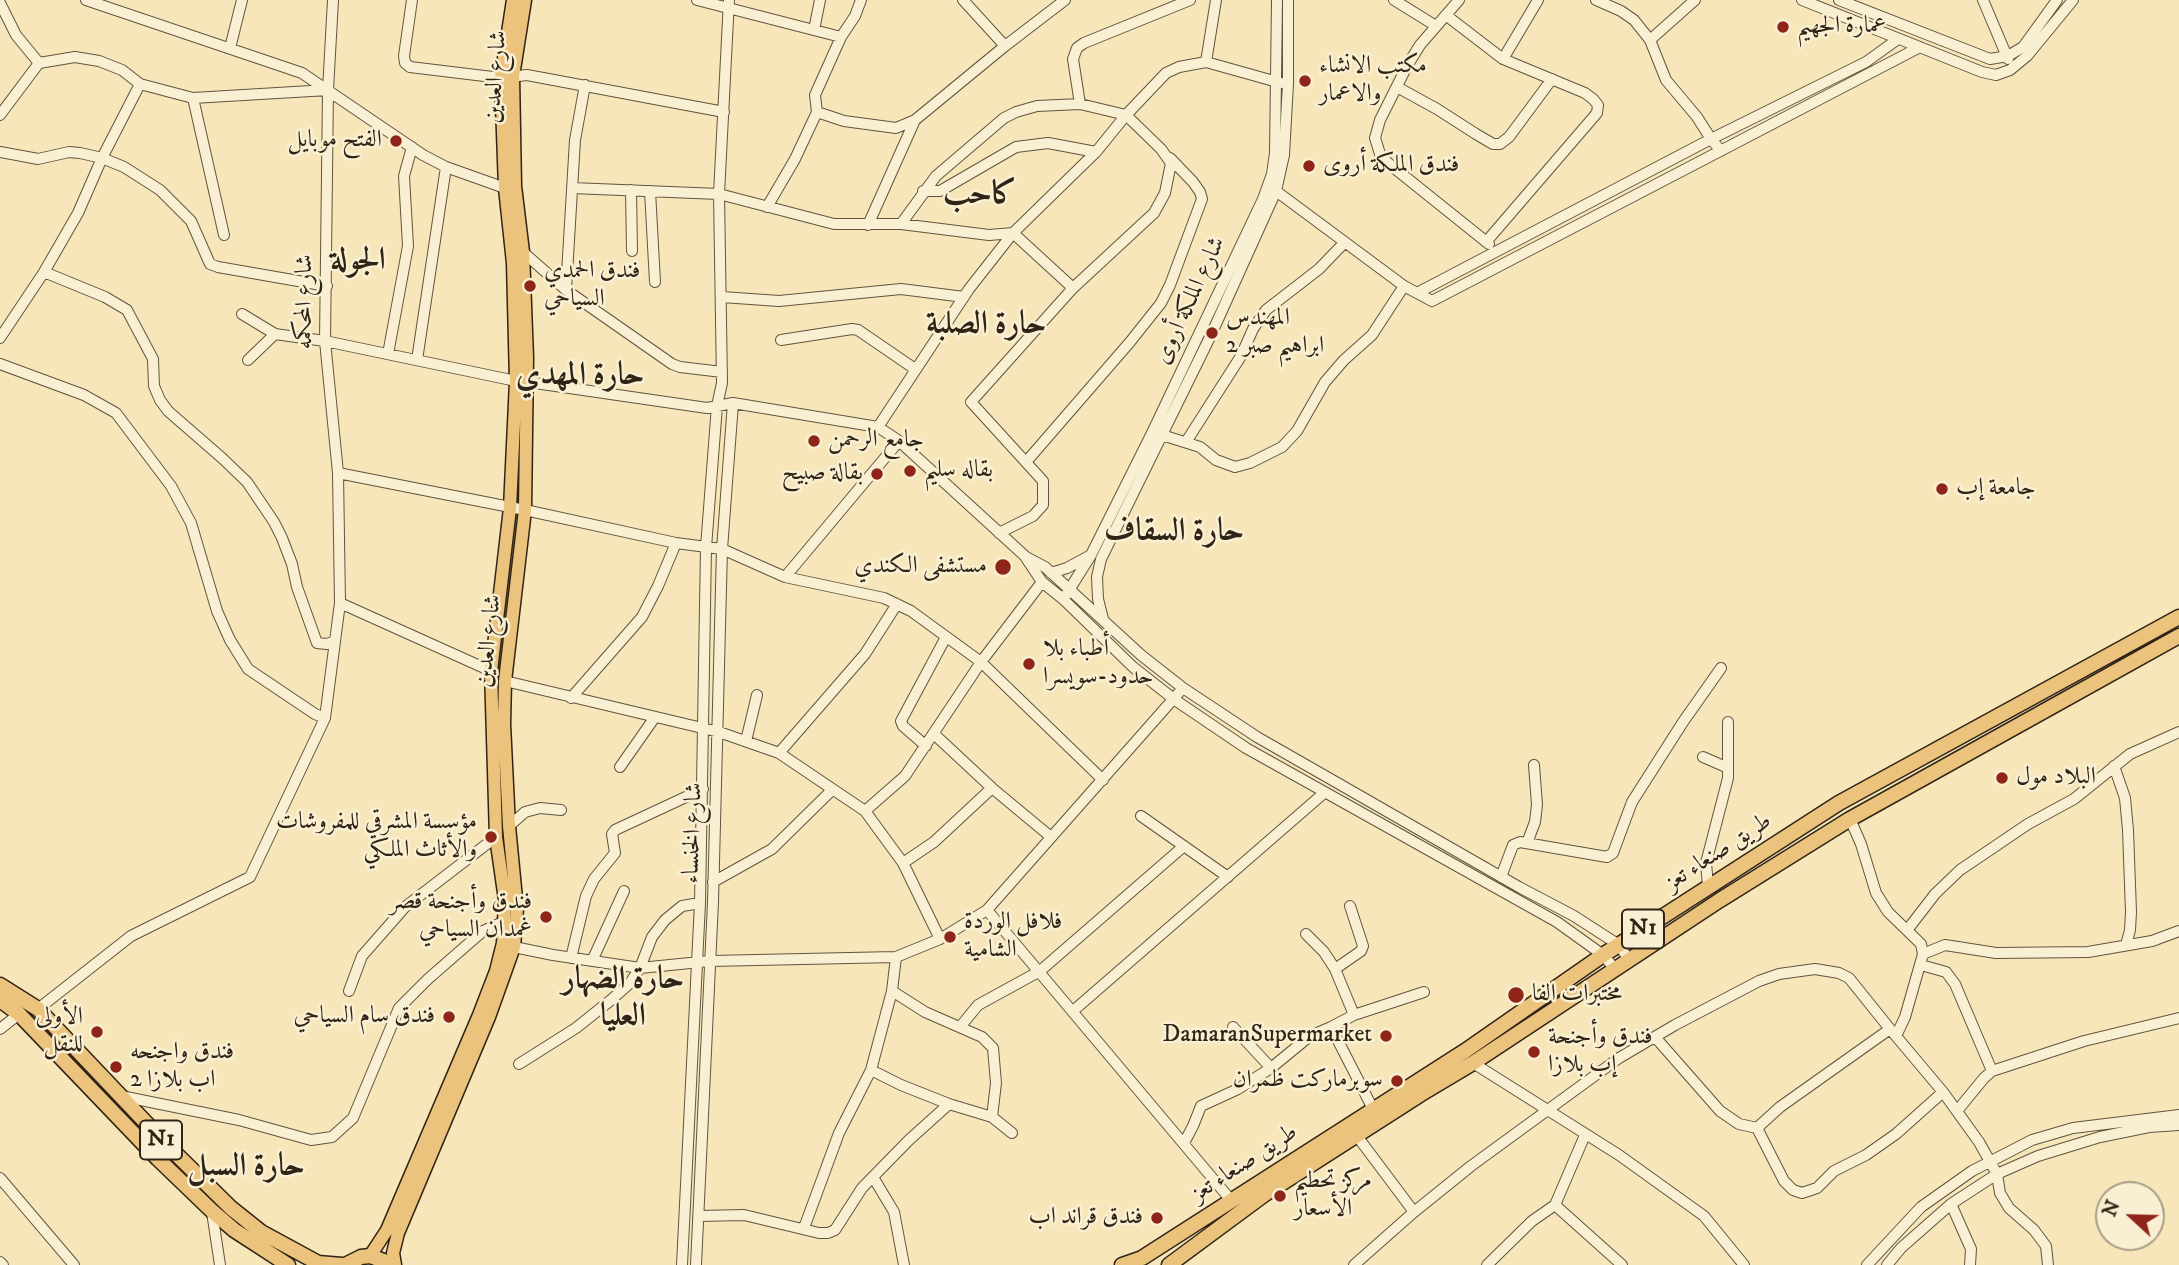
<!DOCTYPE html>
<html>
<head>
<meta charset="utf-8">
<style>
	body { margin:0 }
	#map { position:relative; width:2179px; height:1265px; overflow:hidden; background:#f6e6b9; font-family:"IM FELL DW Pica",serif }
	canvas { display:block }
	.north { position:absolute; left:2095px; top:1181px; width:70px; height:70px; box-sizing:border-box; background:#f9efd2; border:2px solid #a99e87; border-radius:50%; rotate:292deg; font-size:19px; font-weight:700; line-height:28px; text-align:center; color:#302416 }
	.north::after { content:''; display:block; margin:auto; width:24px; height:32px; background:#8f2418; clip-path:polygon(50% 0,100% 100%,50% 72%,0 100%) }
</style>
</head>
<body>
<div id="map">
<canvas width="2179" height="1265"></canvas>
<div class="north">N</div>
</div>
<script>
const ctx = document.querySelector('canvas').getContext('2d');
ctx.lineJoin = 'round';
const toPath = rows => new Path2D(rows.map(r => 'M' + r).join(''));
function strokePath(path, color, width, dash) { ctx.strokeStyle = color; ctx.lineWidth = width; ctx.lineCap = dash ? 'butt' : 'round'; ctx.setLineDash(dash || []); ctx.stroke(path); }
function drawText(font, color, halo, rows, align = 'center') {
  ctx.font = font + ' "IM FELL DW Pica",Amiri,serif'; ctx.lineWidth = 5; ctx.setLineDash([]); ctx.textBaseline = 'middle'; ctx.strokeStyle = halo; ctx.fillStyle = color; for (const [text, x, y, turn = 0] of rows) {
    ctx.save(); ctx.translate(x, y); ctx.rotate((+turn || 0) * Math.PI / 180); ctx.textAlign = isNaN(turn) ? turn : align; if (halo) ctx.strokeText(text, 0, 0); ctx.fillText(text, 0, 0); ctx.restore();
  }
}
const minor = toPath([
	[86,0,302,73,423,155,446,167,505,188,510,187],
	[412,0,404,56,405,63,410,67,501,78,527,75,724,112],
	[697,0,841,37],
	[963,0,1005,46],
	[1394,0,1436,26],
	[1459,0,1420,45,1407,66,1380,120,1375,138,1380,154,1388,163,1489,244],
	[1596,0,1621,11,1634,20,1650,40,1666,80,1697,117,1711,139,1721,151],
	[1802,0,1982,72,1996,75,2010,70,2027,56,2073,0],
	[1839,0,1990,59,2008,56,2023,47,2057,0],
	[1983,0,2008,59],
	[0,3,16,35,39,63,75,57,99,61,122,70,140,84,193,98,328,90],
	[1447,16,1503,59,1585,93,1593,99,1598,105,1597,113,1486,242],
	[814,30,820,0],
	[1650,40,1695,0],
	[230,48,242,0],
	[1503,59,1538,0],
	[1206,62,1216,0],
	[1397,87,1437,109,1476,134,1493,144,1500,144,1509,137,1552,79],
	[193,98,224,235],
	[1080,104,1073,59,1077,48,1084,43,1190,0],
	[817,112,844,121,896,128,915,120,1005,46,1065,0],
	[0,115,39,63],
	[0,152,38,159,69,152,80,153,102,158,124,167,160,190,191,221,210,264,218,267,327,286],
	[572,188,719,194,834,224,901,224,989,235,1013,233,1073,288],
	[631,190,632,251],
	[650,191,655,282],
	[923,191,940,191,1016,147,1048,143,1096,152],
	[1276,191,1404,286,1432,301,1920,47],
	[767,207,795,159,817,112,815,95,841,37,855,16,861,0],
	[901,224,936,176,1004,118,1016,112,1037,106,1080,104,1126,115,1161,149,1171,163,1165,193,1154,213,1073,288,971,402,1043,481,1043,505,1033,516,999,533],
	[868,225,915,120],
	[523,252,566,290,672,364,680,367,722,372],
	[44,272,105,297,127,310,153,359,154,386,160,400,168,411,222,458,247,482,274,522,282,538,292,564,297,587,317,643,327,644,335,641],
	[566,290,575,140,585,85],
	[1417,293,1711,139,1866,62,1898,39],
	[722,297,779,301,901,289,964,297],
	[242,314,275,334,325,341,516,381],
	[0,338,44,272,78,213,102,158,140,84],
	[781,340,852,329,858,330,915,369],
	[388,354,408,246,404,176,412,147],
	[248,360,275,334],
	[417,360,446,167],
	[0,364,84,395,116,413,171,486,191,523,217,611,230,640,248,669,315,714,325,718],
	[528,382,707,408,733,403,878,427,899,441,1026,557,1045,567,1141,655,1183,688,1257,737,1334,781,1519,887,1574,916,1619,945,1629,960],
	[878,427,969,289,1013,233,1096,152,1126,115,1166,73,1179,67,1206,62,1281,83],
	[1162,435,1200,447,1216,460,1235,467,1250,463,1282,447,1297,431,1325,382,1344,360,1372,335,1404,286],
	[1186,442,1241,356,1253,329,1266,310,1319,269,1345,242],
	[1026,462,1130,342,1161,303,1170,285,1202,199,1200,192,1193,182,1170,158],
	[338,473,525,510,676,543,722,549,785,577,884,598,911,611,981,662,1103,780],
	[1026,558,1042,582,1063,599,1133,667,1175,700,1246,748,1557,922,1603,955,1615,969],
	[1051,573,1067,568,1091,555],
	[785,577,899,441],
	[1066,595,1091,555,1152,433,1263,199,1272,174,1275,153,1277,0],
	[340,603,491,671],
	[1103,619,1098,599,1097,577,1101,559,1211,335,1276,191,1284,155,1288,84,1288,0],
	[505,681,719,732,779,753,865,811,903,863,934,842,992,788],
	[571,698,642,617,658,586,676,543],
	[934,734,992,788,1051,837],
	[746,741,757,695],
	[926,746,903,726,901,721,946,637],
	[779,753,865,654,897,604],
	[1703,757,1726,767],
	[2114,766,2125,798,2128,830,2131,912,2130,930,2126,945],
	[620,767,655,717],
	[865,811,905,776,981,662,1042,582],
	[1141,816,1228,877],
	[1850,819,1861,844,1876,893,1888,912,1921,944,1923,954,1905,1017,1896,1036],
	[509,826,525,812,540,808,561,810],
	[1527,843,1535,822,1537,805,1534,765],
	[903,863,940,939],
	[1501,877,1513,845,1520,842,1607,857,1613,853,1632,802,1683,722,1721,668],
	[713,882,772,849,832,790],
	[1708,886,1706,863,1728,778,1728,722],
	[987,910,1230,1199],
	[1908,929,1935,894,1960,870,2028,824,2074,799,2130,754,2179,732],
	[1306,934,1324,952,1335,969,1354,1015],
	[514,947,553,955,640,968,710,961,896,957,940,939,987,910,1183,688],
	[1923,954,1945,945,1996,953,2088,952,2152,941,2179,931],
	[571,958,586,896,594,879,615,853,612,834,615,830,703,789],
	[592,961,624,891],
	[1921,965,1946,972,1955,984,1992,1071],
	[1335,969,1361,951,1363,946,1350,906],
	[349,991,362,956,405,907,496,837],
	[892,991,925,1012,982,1037,993,1048,996,1083,992,1117],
	[38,1009,131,936,250,877,325,718,340,603,338,473,325,341,328,90,333,0],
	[1073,1011,1324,793],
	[960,1027,978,1005,1040,971,1184,846],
	[1233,1027,1271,1068],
	[1331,1027,1354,1015,1424,992],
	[0,1029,19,1014],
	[1655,1037,1720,1111,1739,1124,1757,1128,1784,1181,1793,1190,1802,1193,1817,1188,1834,1171,1866,1155,1896,1134,1943,1092],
	[1473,1063,1619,1155,1704,1216,1744,1265],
	[519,1064,576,1028,611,1000,630,983,640,968,652,937,665,920,682,906,700,903],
	[871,1070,901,1085,949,1104,992,1117,1012,1133],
	[121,1096,239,1120,311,1140,332,1137,353,1118,399,1008,428,979,483,931,503,922],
	[1957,1111,1984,1078,1992,1071,2084,1041,2179,1018],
	[1757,1128,1780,1107,1890,1029,1943,1092,1979,1142,1997,1174,2000,1193,2009,1208,2034,1230,2046,1246,2048,1265],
	[1585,1135,1555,1205,1622,1265],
	[1357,1136,1414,1212],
	[1184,1143,1193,1126,1201,1106,1238,1089,1271,1068,1310,1036,1331,1027,1373,1109],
	[873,1177,894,1212,904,1265],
	[0,1178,74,1265],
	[1951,1204,1971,1249,1970,1265],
	[212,1212,220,1265],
	[699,1216,744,1215,819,1233,828,1233,835,1230,862,1188,909,1140,949,1104],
	[804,1228,839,1133,871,1070,892,991,896,957],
	[0,1262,3,1265],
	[682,1265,700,903,706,547,717,406,722,383,719,194,729,0],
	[696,1265,713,902,722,549,733,403],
	[1354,1265,1414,1212,1471,1166,1619,1058,1675,1025,1759,981,1779,974,1815,969,1839,973,1849,978,1890,1029],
	[1487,1265,1532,1221,1555,1205],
	[1867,1265,1921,1207,1972,1171,2032,1140,2073,1128,2179,1115],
	[1887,1265,1901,1248,1951,1204,1997,1174,2038,1156,2100,1137,2149,1127,2179,1125]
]);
const major = toPath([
	[370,1256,387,1230,479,1015,496,971,503,943,505,900,496,837,491,671,510,508,516,381,513,263,505,188,501,78,513,0],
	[395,1265,393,1253,398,1233,489,1017,514,947,517,909,509,826,504,724,505,681,525,510,527,358,523,252,515,186,513,76,525,0]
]);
const highway = toPath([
	[0,985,38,1009,170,1148,231,1208,261,1232,318,1263,342,1265],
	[0,1000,19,1014,158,1159,212,1211,234,1230,288,1265],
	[345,1265,361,1257,370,1256,384,1261,389,1265],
	[1122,1265,1142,1258,1465,1051,1603,955,1839,803,2179,617],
	[1169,1265,1265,1194,1421,1094,1473,1063,1720,900,1850,819,2179,636]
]);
strokePath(minor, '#62543f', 12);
strokePath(major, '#302416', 15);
strokePath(highway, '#302416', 17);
strokePath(minor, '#f9efd2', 10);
strokePath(major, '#ebc37c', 12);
strokePath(highway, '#ebc37c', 14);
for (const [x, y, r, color] of [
	[1783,27,7,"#8f2418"],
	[1305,81,7,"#8f2418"],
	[396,141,7,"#8f2418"],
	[1309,166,7,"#8f2418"],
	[530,286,7,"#8f2418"],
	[1212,333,7,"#8f2418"],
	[814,441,7,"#8f2418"],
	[910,471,7,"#8f2418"],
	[877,474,7,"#8f2418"],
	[1942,489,7,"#8f2418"],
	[1003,567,9,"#8f2418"],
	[1029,664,7,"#8f2418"],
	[2002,778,7,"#8f2418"],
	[491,837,7,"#8f2418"],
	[546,917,7,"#8f2418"],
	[950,937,7,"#8f2418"],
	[1516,995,9,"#8f2418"],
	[449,1017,7,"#8f2418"],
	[97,1032,7,"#8f2418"],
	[1386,1036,7,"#8f2418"],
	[1534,1052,7,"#8f2418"],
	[116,1067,7,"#8f2418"],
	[1397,1081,7,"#8f2418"],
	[1280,1196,7,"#8f2418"],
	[1157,1218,7,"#8f2418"]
]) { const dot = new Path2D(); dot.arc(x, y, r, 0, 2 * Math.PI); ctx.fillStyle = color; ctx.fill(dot); strokePath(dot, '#f9efd2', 2.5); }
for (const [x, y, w] of [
	[1643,929,42],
	[161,1140,42]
]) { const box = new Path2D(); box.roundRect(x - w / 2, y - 19.5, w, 39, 5); ctx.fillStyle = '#f9efd2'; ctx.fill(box); strokePath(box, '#302416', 2); }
drawText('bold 23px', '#302416', null, [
	["N1",1643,929],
	["N1",161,1140]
]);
drawText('24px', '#302416', '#f9efd2', [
	["عمارة الجهيم",1797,27],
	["مكتب الانشاء",1319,67],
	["والاعمار",1319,95],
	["الفتح موبايل",382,141,"right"],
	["فندق الملكة أروى",1323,166],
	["فندق الحمدي",544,272],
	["السياحي",544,300],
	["المهندس",1226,319],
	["ابراهيم صبر 2",1226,347],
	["جامع الرحمن",828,441],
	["بقاله سليم",924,471],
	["بقالة صبيح",863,474,"right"],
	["جامعة إب",1956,489],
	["مستشفى الكندي",987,567,"right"],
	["أطباء بلا",1043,650],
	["حدود-سويسرا",1043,678],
	["البلاد مول",2016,778],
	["مؤسسة المشرقي للمفروشات",477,823,"right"],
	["والأثاث الملكي",477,851,"right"],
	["فندق وأجنحة قصر",532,903,"right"],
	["غمدان السياحي",532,931,"right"],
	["فلافل الوردة",964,923],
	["الشامية",964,951],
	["مختبرات الفا",1532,995],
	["فندق سام السياحي",435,1017,"right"],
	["الأولى",83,1018,"right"],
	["للنقل",83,1046,"right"],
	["DamaranSupermarket",1372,1036,"right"],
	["فندق وأجنحة",1548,1038],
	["إب بلازا",1548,1066],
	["فندق واجنحه",130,1053],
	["اب بلازا 2",130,1081],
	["سوبرماركت ظمران",1383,1081,"right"],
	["مركز تحطيم",1294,1182],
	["الأسعار",1294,1210],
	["فندق قراند اب",1143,1218,"right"]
], 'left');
drawText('24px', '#302416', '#f9efd2', [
	["شارع العدين",497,77,-86],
	["شارع الملكة أروى",1191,301,-65],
	["شارع المحكمه",306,302,-90],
	["شارع العدين",490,641,-84],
	["شارع الخنساء",694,833,-88],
	["طريق صنعاء تعز",1719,853,-33],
	["طريق صنعاء تعز",1245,1164,-33]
]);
drawText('bold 32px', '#302416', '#f9efd2', [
	["كاحب",980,196],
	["الجولة",358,262],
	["حارة الصلبة",986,326],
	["حارة المهدي",580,377],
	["حارة السقاف",1174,533],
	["حارة الضهار",623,981],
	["العليا",623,1018],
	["حارة السبل",246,1168]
]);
</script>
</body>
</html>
